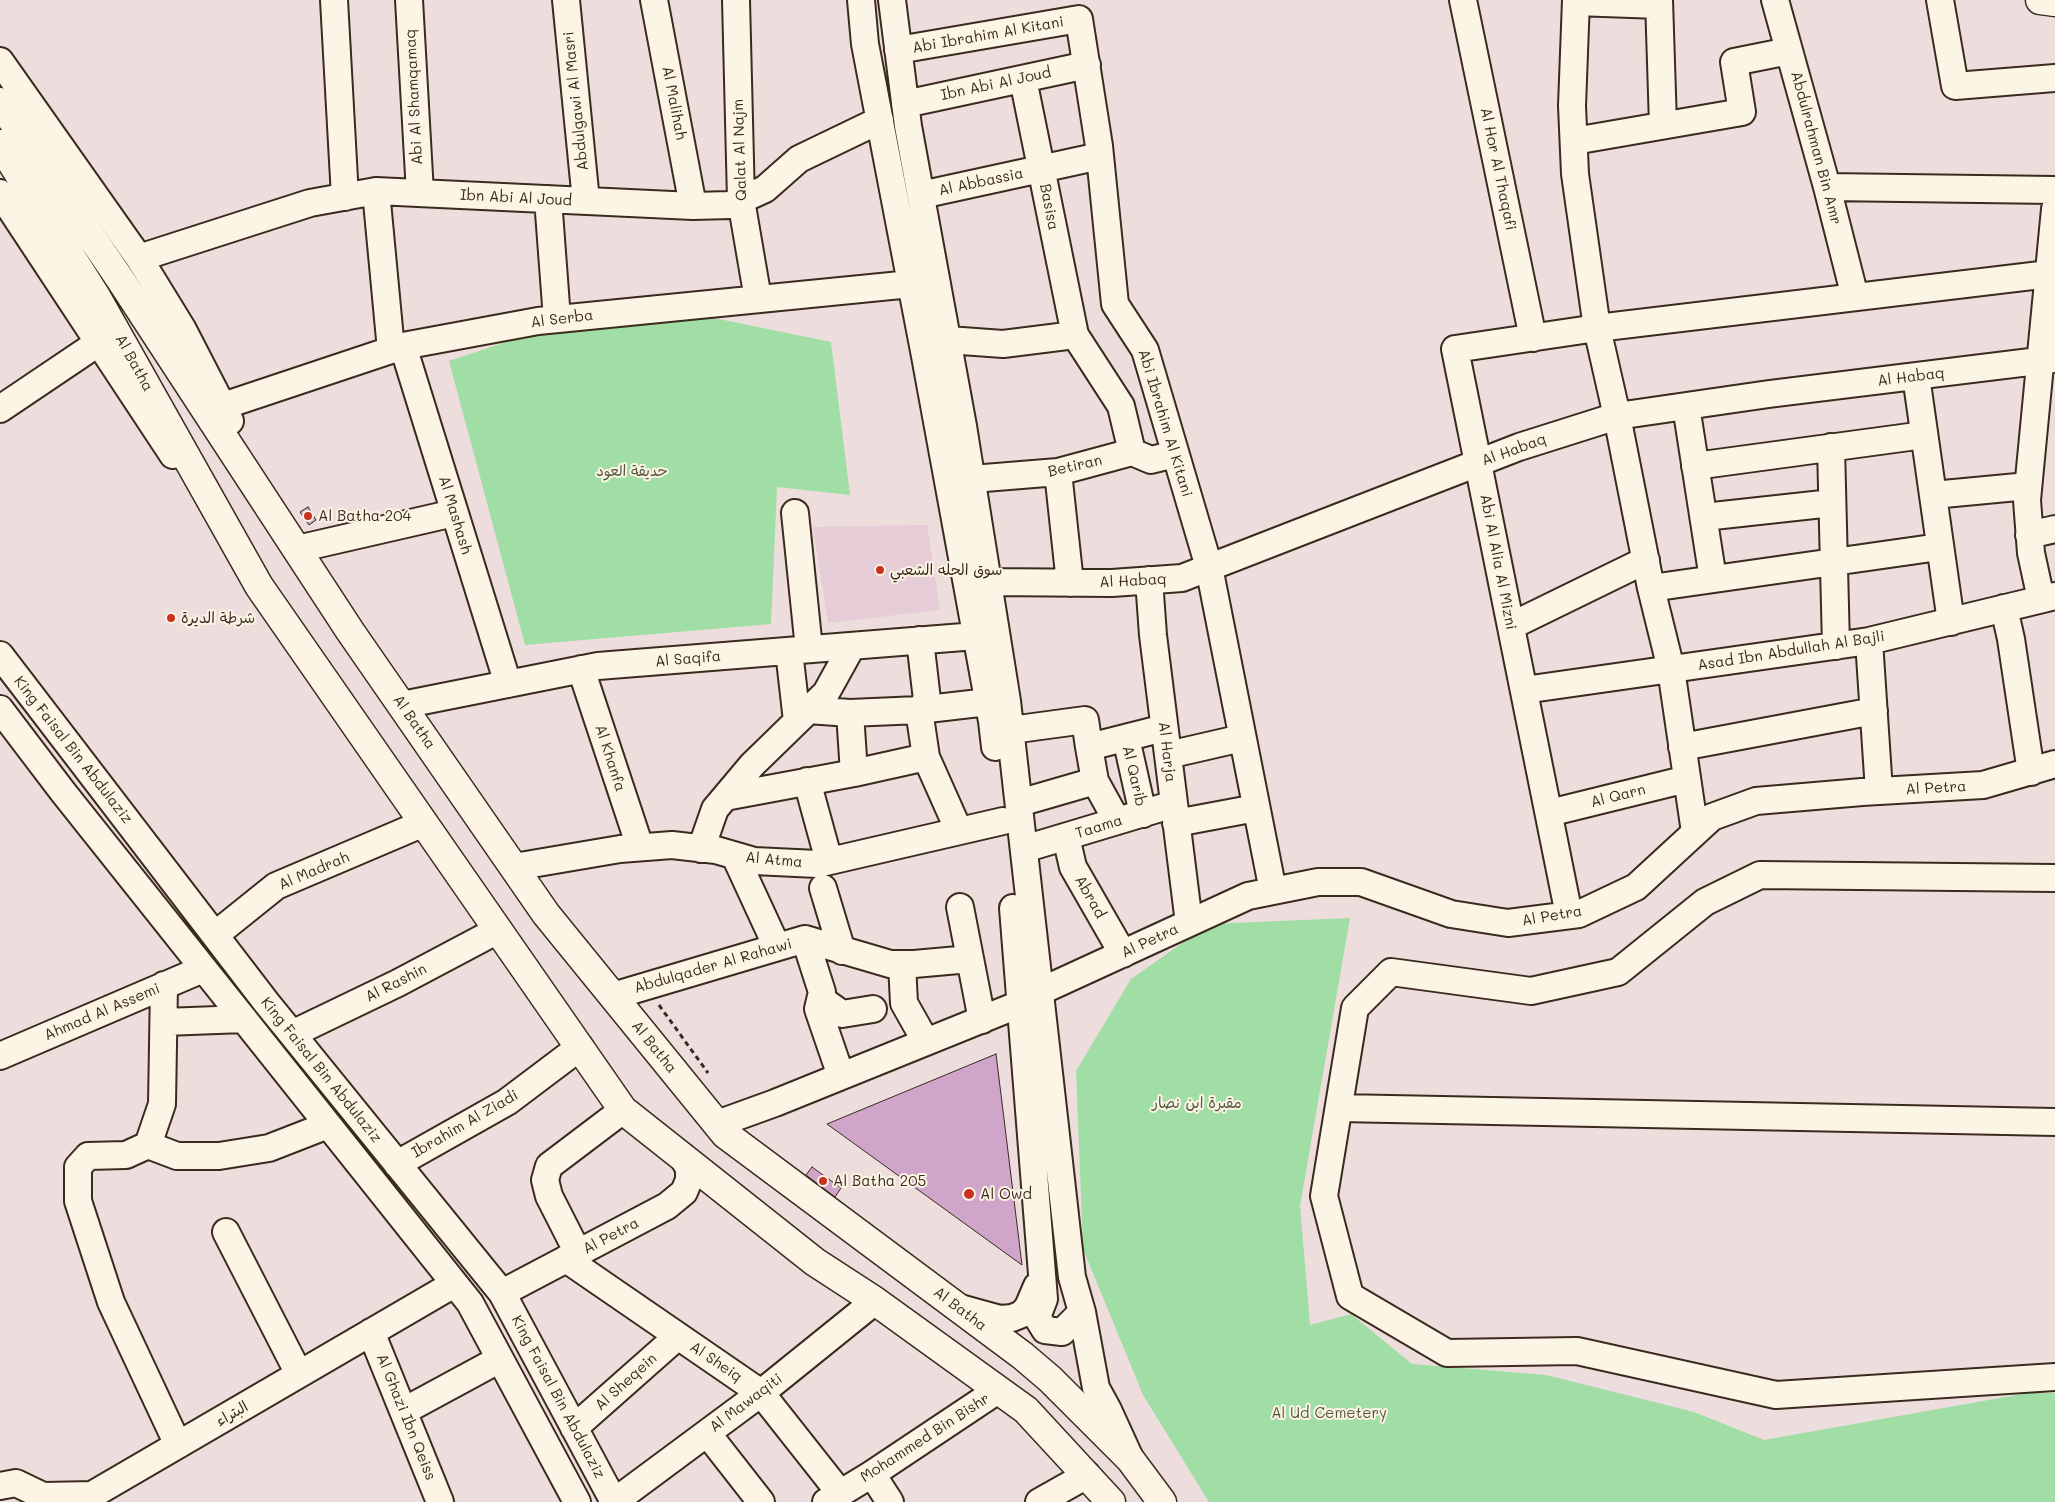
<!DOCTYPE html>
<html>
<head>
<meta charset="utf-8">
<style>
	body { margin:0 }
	canvas { display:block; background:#edd }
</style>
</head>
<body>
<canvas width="2055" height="1502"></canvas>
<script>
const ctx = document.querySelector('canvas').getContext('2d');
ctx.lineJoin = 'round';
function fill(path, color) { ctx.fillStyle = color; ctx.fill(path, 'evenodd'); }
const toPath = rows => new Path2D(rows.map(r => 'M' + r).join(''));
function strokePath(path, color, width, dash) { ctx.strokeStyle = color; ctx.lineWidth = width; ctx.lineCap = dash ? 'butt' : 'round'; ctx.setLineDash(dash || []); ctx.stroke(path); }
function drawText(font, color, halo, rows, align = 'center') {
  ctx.font = font + ' Mali,"Playpen Sans Arabic",sans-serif'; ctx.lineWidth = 4; ctx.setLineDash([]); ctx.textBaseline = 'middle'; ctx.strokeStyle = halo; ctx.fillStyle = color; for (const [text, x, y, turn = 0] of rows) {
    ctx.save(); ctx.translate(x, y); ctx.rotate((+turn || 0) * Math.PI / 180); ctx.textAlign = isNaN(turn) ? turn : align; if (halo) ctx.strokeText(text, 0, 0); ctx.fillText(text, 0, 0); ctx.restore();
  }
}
fill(toPath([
	[927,525,940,610,828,623,813,527]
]), '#e5ccd7');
fill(toPath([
	[714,318,831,342,850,495,777,487,771,624,525,645,449,361,536,332],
	[1350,918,1300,1206,1310,1325,1351,1314,1412,1364,1546,1375,1694,1412,1764,1440,2028,1393,2055,1393,2055,1502,1209,1502,1143,1395,1083,1249,1076,1071,1131,979,1209,924]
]), '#a0dea6');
const building = toPath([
	[308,507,316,520,309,525,300,512,308,507],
	[996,1054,1022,1265,827,1124,996,1054],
	[812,1167,841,1188,835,1197,806,1175,812,1167]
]);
fill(building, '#cfa5ca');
strokePath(building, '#3b2a1e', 1);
const minor = toPath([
	[334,0,345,197],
	[409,0,420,193],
	[566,0,586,201],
	[654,0,693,206],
	[736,0,741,200,758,299],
	[861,0,865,44,925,356,992,721,995,747],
	[892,0,908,126,963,426,1007,701,1072,1277,1082,1312,1096,1388,1108,1410,1129,1456],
	[1463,0,1533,338],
	[1576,0,1572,106,1575,174,1597,328,1617,416,1651,588,1671,669,1695,832],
	[1659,0,1663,125],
	[1775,0,1827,187,1855,297],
	[1940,0,1955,86,2055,78],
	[1576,2,1659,5],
	[898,50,1079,19,1099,146,1115,304,1145,350,1209,567,1273,891],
	[0,61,139,258,182,328,230,421],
	[1023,79,1075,335,1121,406,1132,452],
	[905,104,1087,65],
	[1574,141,1742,112,1734,62,1789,51],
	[1827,187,2055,190],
	[376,191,391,350],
	[0,193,173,455],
	[921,195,1100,156],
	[548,199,557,319],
	[139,258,310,203,376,191,693,206,730,205,765,189,799,159,880,120],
	[948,340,1003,344,1075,335],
	[403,346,508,684],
	[1916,376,1951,622],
	[223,406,403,346,538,321,911,284],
	[1686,406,1713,579],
	[0,409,98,343],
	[1831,447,1836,646],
	[1695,466,1924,435],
	[1058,472,1070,583],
	[972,479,1058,472,1132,452,1151,460,1175,454],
	[1933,495,2028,486],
	[795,513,809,649],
	[1704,517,1832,503],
	[2029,535,2055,529],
	[297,549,454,513],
	[1149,580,1153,635,1189,923],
	[988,582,1112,583,1182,578,1519,447,1617,416,1769,394,2055,359],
	[1651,588,1939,547],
	[2041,599,2031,553,2027,500,2055,209],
	[2004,608,2011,639,2031,772],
	[1511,626,1646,560],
	[920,640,927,700,919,710,926,757,959,831],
	[1869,641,1879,791],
	[789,651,797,721],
	[0,655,266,1002,502,1293,614,1502,761,1393,875,1301],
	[581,669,640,847],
	[1524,690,1869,641,2055,596],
	[402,705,598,666,976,636],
	[0,709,63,792,470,1303,577,1502],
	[808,710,850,713,919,710,988,702],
	[850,713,854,773],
	[1011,730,1085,720,1089,747,1164,728],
	[1126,738,1143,814],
	[1089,747,1095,781,1117,821],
	[1682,747,1874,711],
	[1168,755,1242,738],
	[807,781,829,861],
	[725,797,854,773,926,757],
	[1019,803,1095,781],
	[1549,813,1687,779],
	[1176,823,1256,808],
	[1066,837,1073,867,1123,954],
	[701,849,715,809,752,765,826,693,852,646],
	[1024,849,1174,804],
	[735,856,777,947],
	[514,867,620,849,672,845,716,850,754,861,817,864,1003,821],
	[2055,878,1760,875,1705,902,1618,972,1531,991,1391,972,1355,1008,1324,1196,1350,1296,1447,1353,1577,1351,1776,1395,2055,1377],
	[823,888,842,951],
	[960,907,982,1020],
	[1013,908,1044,1299,1037,1317,1045,1330,1062,1332,1082,1312],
	[1569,915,1455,349,1597,328,2049,274],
	[215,935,276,886,424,823],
	[805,939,822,992,818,1009,841,1076],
	[902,964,904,1003,926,1042],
	[164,985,162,1104,148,1145,126,1155,88,1156,78,1167,78,1201,111,1302,178,1445],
	[1039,992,1248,896,1318,882,1361,882,1451,914,1508,923,1579,914,1636,887,1712,817,1756,801,1862,792,1983,785,2055,764],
	[613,996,805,939,890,964,914,964,970,959],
	[821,999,842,1014,873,1009],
	[164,1022,244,1019],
	[292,1034,398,983,498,930],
	[0,1056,203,969],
	[1339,1108,2055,1122],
	[717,1124,775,1103,1020,1004],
	[148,1145,177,1156,219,1156,269,1148,328,1125],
	[397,1164,507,1102,580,1047],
	[226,1232,299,1374],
	[578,1253,549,1196,545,1180,549,1166,623,1110],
	[566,1259,761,1393,840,1493],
	[502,1293,667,1206,684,1192,689,1180,689,1169,683,1157],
	[960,1308,1000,1319,1012,1318,1022,1314,1028,1307,1037,1286],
	[371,1332,440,1502],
	[404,1411,500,1359],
	[574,1428,678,1336],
	[707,1433,761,1502],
	[872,1474,890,1502],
	[0,1486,16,1483,43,1496,92,1495,454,1284],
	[826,1502,872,1474,998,1390],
	[1039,1502,1087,1475]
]);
const major = toPath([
	[2040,0,2055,2],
	[0,102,120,279,350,631,546,914,725,1134,1023,1356,1050,1379,1130,1459,1162,1502],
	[0,144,97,298,259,586,623,1110,815,1262,875,1301,1026,1410,1111,1502]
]);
strokePath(minor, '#3b2a1e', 30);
strokePath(major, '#3b2a1e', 31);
strokePath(toPath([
	[659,1005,708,1073]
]), '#3b2a1e', 3, [5, 4]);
strokePath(minor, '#fcf5e5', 26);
strokePath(major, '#fcf5e5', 28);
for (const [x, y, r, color] of [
	[308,516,5,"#c8321e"],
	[880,570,5,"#c8321e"],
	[171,618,5,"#c8321e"],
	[823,1181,5,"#c8321e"],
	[969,1194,6,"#c8321e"]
]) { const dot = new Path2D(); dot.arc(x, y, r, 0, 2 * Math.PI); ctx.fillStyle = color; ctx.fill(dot); strokePath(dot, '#fcf5e5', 2); }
drawText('15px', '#3b2a1e', '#fcf5e5', [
	["Abi Ibrahim Al Kitani",988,35,-10],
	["Ibn Abi Al Joud",996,84,-12],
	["Abi Al Shamqamaq",414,97,-93],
	["Abdulgawi Al Masri",576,101,-96],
	["Al Malihah",674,103,79],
	["Abdulrahman Bin Amr",1816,148,75],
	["Qalat Al Najm",740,150,-92],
	["Al Hor Al Thaqafi",1498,169,78],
	["Al Abbassia",981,182,-12],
	["Ibn Abi Al Joud",516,198,3],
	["Basisa",1049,207,79],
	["Al Serba",562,319,-7],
	["Al Batha",134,363,61],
	["Al Habaq",1911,377,-7],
	["Abi Ibrahim Al Kitani",1165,423,73],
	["Al Habaq",1514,450,-20],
	["Betiran",1075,466,-13],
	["Al Mashash",455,515,73],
	["Abi Al Alia Al Mizni",1498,562,79],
	["Al Habaq",1133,581,-3],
	["Asad Ibn Abdullah Al Bajli",1791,651,-9],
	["Al Saqifa",688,659,-5],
	["Al Batha",414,722,55],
	["King Faisal Bin Abdulaziz",73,750,52],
	["Al Harja",1167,752,83],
	["Al Khanfa",610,758,72],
	["Al Qarib",1134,776,77],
	["Al Petra",1936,788,-3],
	["Al Qarn",1618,796,-14],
	["Taama",1099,827,-17],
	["Al Atma",774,860,5],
	["Al Madrah",314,871,-23],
	["Abrad",1090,897,60],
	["Al Petra",1552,916,-10],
	["Al Petra",1150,941,-25],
	["Abdulqader Al Rahawi",713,966,-16],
	["Al Rashin",396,983,-27],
	["Ahmad Al Assemi",102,1012,-23],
	["Al Batha",654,1047,51],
	["King Faisal Bin Abdulaziz",321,1070,51],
	["Ibrahim Al Ziadi",465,1124,-30],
	["Al Petra",611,1236,-28],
	["Al Batha",960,1309,37],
	["Al Sheiq",716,1362,34],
	["Al Sheqein",626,1382,-42],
	["King Faisal Bin Abdulaziz",558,1397,62],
	["Al Mawaqiti",746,1403,-37],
	["البتراء",232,1414,-30],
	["Al Ghazi Ibn Qeiss",406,1417,68],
	["Mohammed Bin Bishr",925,1438,-33]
]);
drawText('15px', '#545740', '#fcf5e5', [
	["حديقة العود",632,471],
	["مقبرة ابن نصار",1197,1103],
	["Al Ud Cemetery",1329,1413]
]);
drawText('15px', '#3b2a1e', '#fcf5e5', [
	["Al Batha 204",318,516],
	["سوق الحله الشعبي",890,570],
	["شرطة الديرة",181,618],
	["Al Batha 205",833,1181],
	["Al Owd",980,1194]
], 'left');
</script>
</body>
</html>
